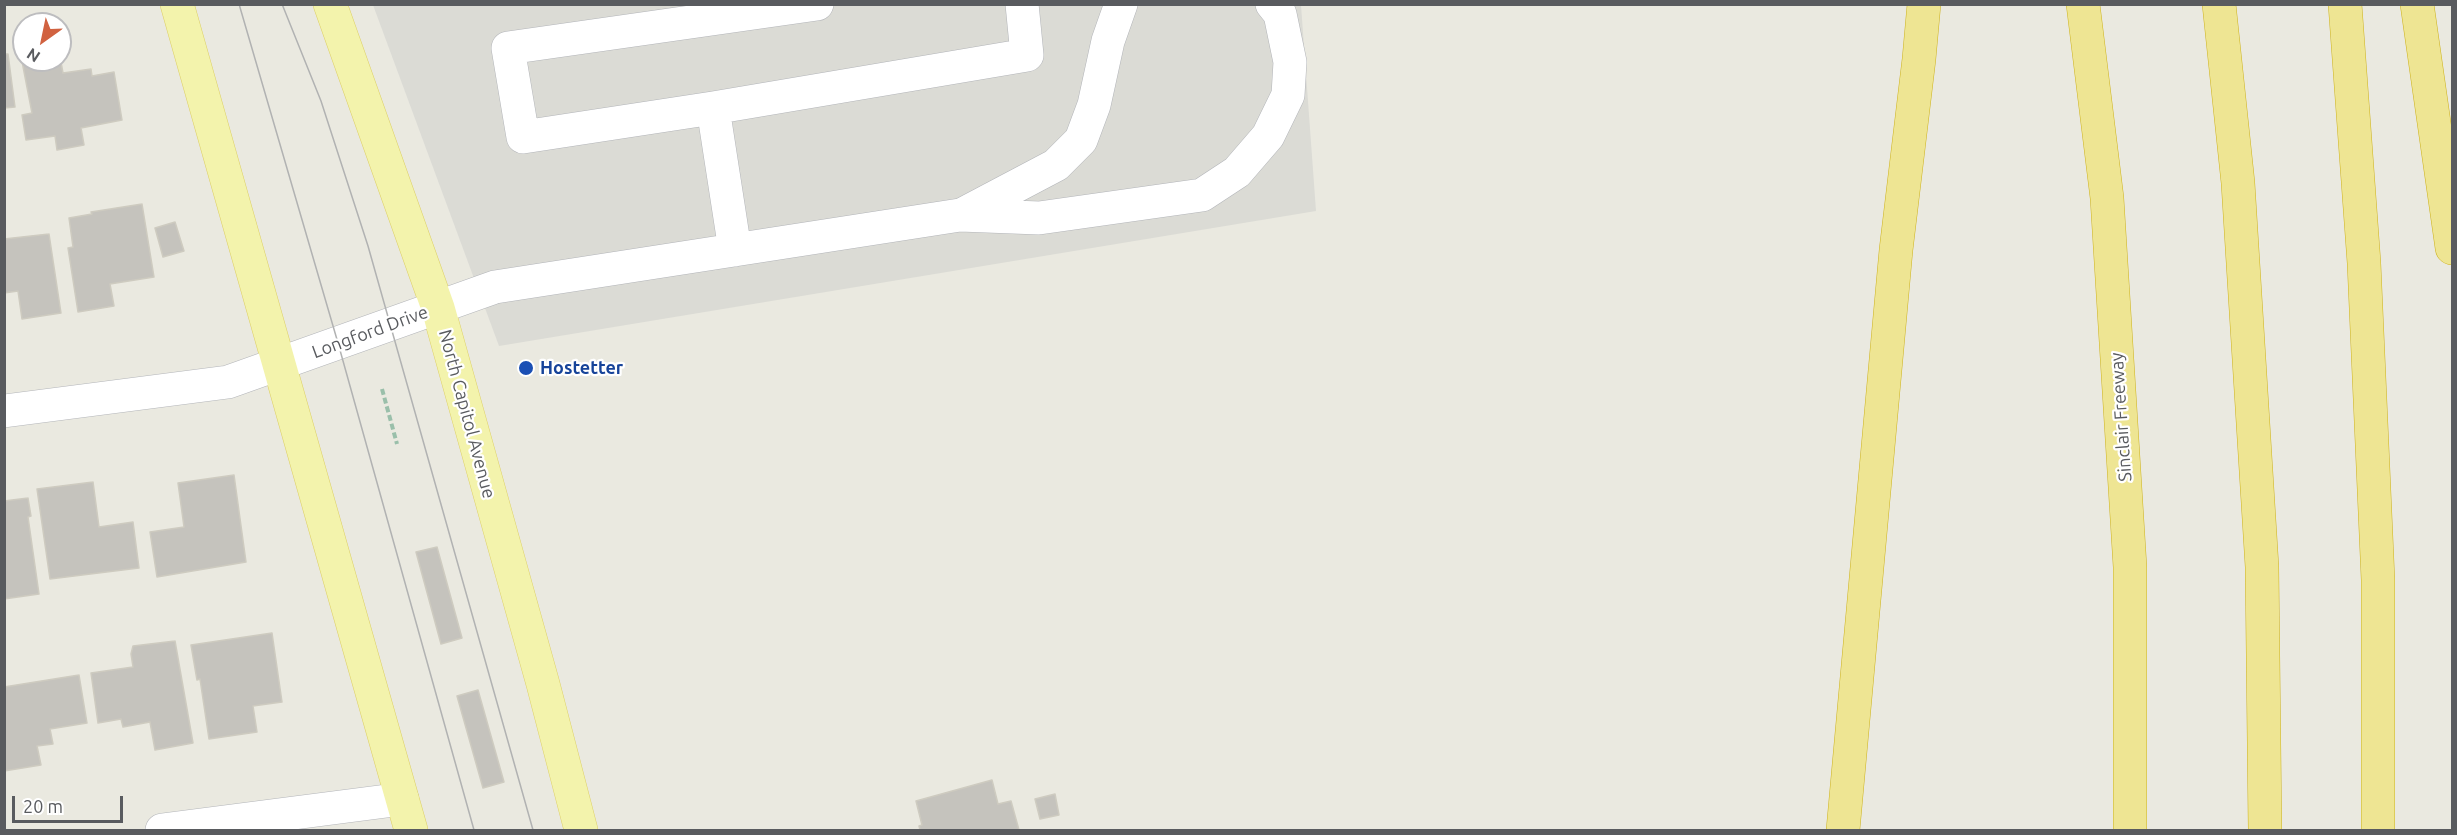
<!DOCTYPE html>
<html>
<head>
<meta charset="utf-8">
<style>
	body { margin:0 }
	#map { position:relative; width:2457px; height:835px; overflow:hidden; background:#eae9e0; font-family:Ubuntu,sans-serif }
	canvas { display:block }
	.frame { position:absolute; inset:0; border:6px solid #595b5f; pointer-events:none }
	.north { position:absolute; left:12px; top:12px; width:60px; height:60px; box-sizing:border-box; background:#fff; border:2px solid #bdbdbf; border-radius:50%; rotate:213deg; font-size:16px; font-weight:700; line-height:24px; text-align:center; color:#595b5f }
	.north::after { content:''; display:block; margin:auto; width:21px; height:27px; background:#d16240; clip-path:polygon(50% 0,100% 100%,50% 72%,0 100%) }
	.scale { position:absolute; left:12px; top:796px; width:111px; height:27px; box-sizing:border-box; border:3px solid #595b5f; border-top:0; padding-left:8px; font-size:18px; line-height:21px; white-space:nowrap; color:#595b5f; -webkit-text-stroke:4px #fff; paint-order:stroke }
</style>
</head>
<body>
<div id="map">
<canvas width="2457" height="835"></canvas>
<div class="frame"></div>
<div class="north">N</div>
<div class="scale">20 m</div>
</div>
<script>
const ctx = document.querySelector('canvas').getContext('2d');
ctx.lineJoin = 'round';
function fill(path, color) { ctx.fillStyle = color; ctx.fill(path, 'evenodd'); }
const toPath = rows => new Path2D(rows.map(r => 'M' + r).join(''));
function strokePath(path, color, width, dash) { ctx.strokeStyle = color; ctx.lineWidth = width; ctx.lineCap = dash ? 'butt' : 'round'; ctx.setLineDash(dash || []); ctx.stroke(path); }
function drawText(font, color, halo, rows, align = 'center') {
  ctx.font = font + ' Ubuntu,sans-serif'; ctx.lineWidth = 4.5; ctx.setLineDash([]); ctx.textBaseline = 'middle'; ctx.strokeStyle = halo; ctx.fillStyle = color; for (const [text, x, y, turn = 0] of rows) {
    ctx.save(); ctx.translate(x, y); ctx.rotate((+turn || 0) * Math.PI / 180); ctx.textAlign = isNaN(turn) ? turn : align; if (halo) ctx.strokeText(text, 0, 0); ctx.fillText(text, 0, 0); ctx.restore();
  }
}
fill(toPath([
	[373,5,1301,5,1316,211,499,346]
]), '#dbdbd5');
const building = toPath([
	[20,51,24,51,24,60,60,60,60,57,63,73,91,69,92,76,114,72,122,120,81,128,84,145,57,150,55,136,26,140,22,115,32,113,20,51],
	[4,54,8,54,15,107,4,108,4,54],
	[142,204,154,277,110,284,114,306,78,312,68,248,73,247,69,218,92,214,91,212,142,204],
	[175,222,184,251,163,257,155,228,175,222],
	[49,234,61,313,22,319,18,291,4,293,4,239,49,234],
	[234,475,246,562,157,577,150,532,184,527,178,483,234,475],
	[93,482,99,527,133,522,139,568,50,579,37,489,93,482],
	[28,498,31,516,28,517,39,594,4,599,4,501,28,498],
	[437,547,462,638,441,644,416,552,437,547],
	[272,633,282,702,253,706,257,732,209,739,200,679,197,680,191,645,272,633],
	[175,641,193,743,155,750,150,722,123,727,121,719,98,723,91,673,133,667,131,654,133,646,175,641],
	[79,675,87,723,50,729,53,744,37,746,41,765,4,771,4,687,79,675],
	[478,690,504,782,483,788,457,696,478,690],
	[992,780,998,804,1011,801,1019,830,920,830,919,826,922,825,916,801,992,780],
	[1055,794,1059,815,1040,819,1035,799,1055,794]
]);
fill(building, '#c5c3bd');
strokePath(building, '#cecbc0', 1.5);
const minor = toPath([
	[817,4,508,48,523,137,713,108,1027,55,1022,4],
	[713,108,735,250],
	[965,213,1056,165,1081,140,1094,105,1108,41,1121,4],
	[4,411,228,382,495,287,960,215,1039,218,1202,195,1237,172,1268,136,1288,95,1290,62,1280,14,1272,4],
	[162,830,402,799]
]);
const major = toPath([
	[177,4,411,830],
	[330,4,438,308,543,684,581,830]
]);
const highway = toPath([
	[2083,4,2107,198,2130,567,2130,830],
	[2219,4,2238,183,2262,567,2265,830],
	[2345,4,2364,263,2378,580,2378,830],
	[2417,4,2452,248],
	[1843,830,1896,250,1919,59,1924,4]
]);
strokePath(minor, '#b3b5b9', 34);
strokePath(major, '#ddcf66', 34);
strokePath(highway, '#cdb21d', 34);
strokePath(toPath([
	[382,389,397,444]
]), '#9abfaa', 4, [6, 3]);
strokePath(minor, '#fff', 33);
strokePath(major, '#f3f3ac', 33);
strokePath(highway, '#eee593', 33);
strokePath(toPath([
	[239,4,338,343,474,830],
	[282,4,321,101,368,246,533,830]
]), '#b1b2b2', 1.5);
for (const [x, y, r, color] of [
	[526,368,8,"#1a4fb4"]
]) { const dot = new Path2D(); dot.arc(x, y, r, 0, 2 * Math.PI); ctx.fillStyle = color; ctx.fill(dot); strokePath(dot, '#fff', 2); }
drawText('18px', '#595b5f', '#fff', [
	["Longford Drive",370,332,-20],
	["North Capitol Avenue",467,414,75],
	["Sinclair Freeway",2121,417,-94]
]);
drawText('bold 18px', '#164399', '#fff', [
	["Hostetter",540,368]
], 'left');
</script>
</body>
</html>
